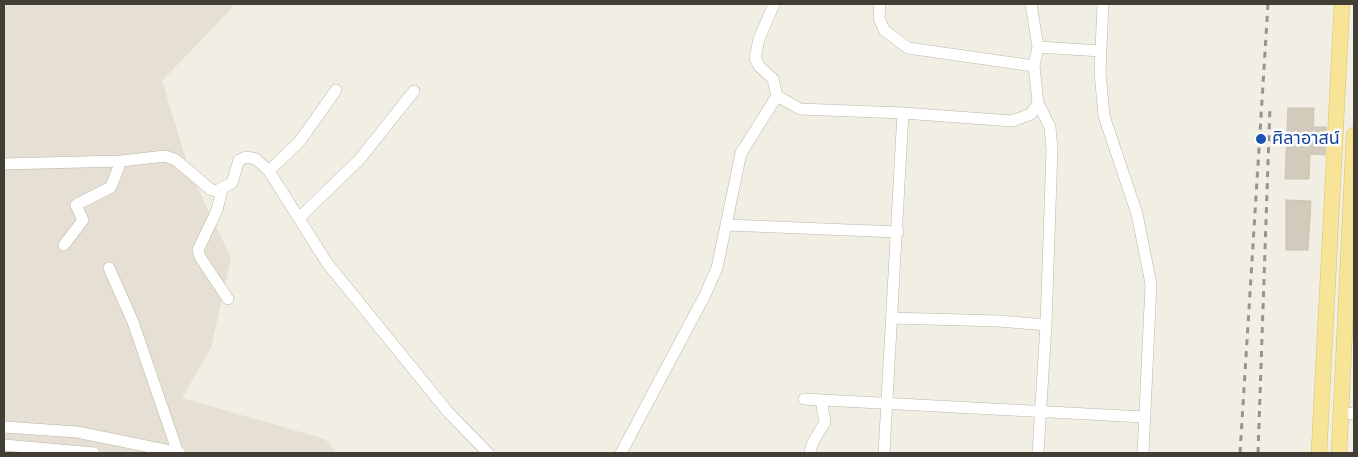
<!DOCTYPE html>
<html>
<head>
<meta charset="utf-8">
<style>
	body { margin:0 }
	#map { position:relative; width:1358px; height:457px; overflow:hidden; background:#f1eee4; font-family:Rubik,sans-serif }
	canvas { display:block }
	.frame { position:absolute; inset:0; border:5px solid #433e35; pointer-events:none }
</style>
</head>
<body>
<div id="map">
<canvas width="1358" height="457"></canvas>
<div class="frame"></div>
</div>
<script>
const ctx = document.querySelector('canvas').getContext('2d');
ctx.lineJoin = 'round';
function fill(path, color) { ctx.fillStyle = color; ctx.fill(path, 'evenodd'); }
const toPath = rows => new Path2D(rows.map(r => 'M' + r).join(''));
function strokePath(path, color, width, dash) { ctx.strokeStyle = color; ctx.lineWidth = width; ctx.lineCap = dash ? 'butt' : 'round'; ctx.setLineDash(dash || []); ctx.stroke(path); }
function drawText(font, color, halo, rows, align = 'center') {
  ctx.font = font + ' Rubik,"Noto Sans Thai",sans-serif'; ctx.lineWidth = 5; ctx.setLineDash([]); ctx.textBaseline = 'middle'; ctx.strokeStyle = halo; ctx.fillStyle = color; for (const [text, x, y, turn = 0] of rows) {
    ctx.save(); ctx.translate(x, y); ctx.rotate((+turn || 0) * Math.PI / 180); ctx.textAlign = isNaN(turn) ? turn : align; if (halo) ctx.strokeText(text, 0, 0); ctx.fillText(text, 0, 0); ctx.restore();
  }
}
fill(toPath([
	[4,4,232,4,232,8,162,81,190,172,231,258,211,348,182,398,325,439,336,453,4,453]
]), '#e5e0d3');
const building = toPath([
	[1288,108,1314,108,1313,127,1326,127,1325,155,1310,154,1309,179,1285,179,1288,108],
	[1286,200,1311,201,1308,250,1286,250,1286,200]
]);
fill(building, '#d2cbbb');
strokePath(building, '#ccc3ae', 1);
const minor = toPath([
	[774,4,759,39,755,58,759,66,773,79,777,96],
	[880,4,879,18,884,30,908,48,1034,66],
	[1031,4,1038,47],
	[1103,4,1100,72,1104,116,1137,214,1151,284,1143,453],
	[1038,103,1050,127,1052,149,1046,325,1038,453],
	[4,164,121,161,165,156,176,160,210,189,216,191,232,183,239,160,246,157,256,159,269,171,327,263,448,412,488,453],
	[269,171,300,141,336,90],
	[222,189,217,210,198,250,200,257,228,299],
	[299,218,359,160,414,91],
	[727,225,898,232],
	[64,245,83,220,76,205,111,187,121,161],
	[109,268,133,322,178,453],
	[892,318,999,321,1046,325],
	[804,399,1144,417],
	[1341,412,1354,414],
	[4,427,77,432,180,453],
	[4,445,94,453],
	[621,453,705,295,717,268,741,153,777,96,800,109,903,113,1012,121,1031,114,1038,103,1034,66,1038,47,1101,51],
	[810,453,812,444,825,422,821,400],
	[884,453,903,113]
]);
const major = toPath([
	[1319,453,1342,4],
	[1339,453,1354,135]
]);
strokePath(minor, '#bcb6a8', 12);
strokePath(major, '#dbc268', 16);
strokePath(minor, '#fff', 11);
strokePath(major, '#f7e497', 15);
strokePath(toPath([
	[1240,453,1268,4],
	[1258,453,1270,106]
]), '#949494', 3, [6, 6]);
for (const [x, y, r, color] of [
	[1261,139,6,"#1a4fb4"]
]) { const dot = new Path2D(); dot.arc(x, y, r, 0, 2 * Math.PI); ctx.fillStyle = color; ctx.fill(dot); strokePath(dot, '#fff', 2); }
drawText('18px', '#164399', '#fff', [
	["ศิลาอาสน์",1272,139]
], 'left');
</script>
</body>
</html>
